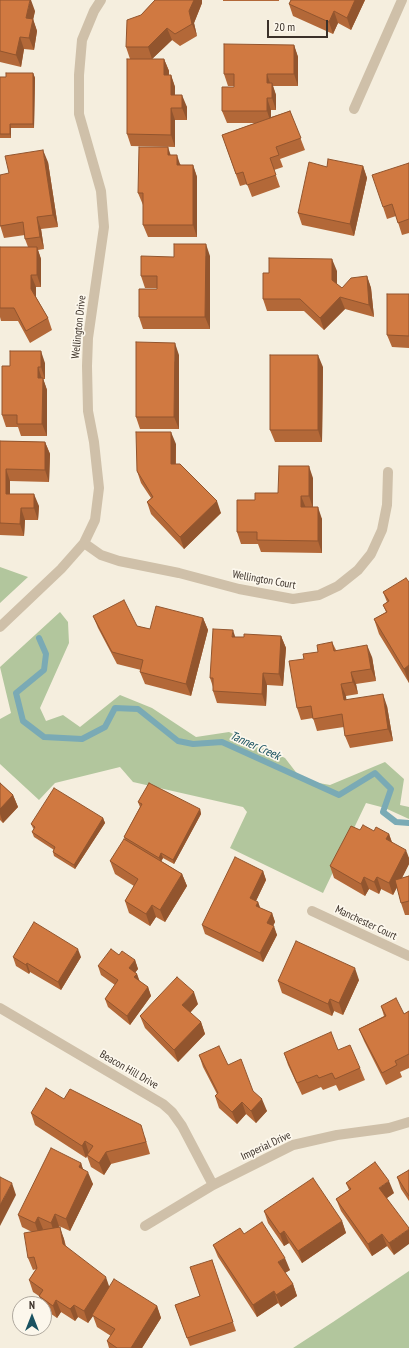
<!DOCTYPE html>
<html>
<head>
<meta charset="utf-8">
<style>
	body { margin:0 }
	#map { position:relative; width:409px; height:1348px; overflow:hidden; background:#f5eede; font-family:"PT Sans Narrow",sans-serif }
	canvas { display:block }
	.north { position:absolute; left:12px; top:1296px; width:40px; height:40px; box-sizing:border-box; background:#fcf7ec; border:1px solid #afa89e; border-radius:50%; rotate:0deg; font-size:11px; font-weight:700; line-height:16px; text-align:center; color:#3b3129 }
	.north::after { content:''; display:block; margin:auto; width:14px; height:18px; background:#1a5261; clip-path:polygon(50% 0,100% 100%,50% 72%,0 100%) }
	.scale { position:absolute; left:267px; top:20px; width:61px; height:18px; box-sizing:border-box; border:2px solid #3b3129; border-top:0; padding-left:5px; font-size:12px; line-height:14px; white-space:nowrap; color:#3b3129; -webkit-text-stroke:3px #fcf7ec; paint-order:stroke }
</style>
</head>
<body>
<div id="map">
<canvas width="409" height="1348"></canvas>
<div class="north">N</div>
<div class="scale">20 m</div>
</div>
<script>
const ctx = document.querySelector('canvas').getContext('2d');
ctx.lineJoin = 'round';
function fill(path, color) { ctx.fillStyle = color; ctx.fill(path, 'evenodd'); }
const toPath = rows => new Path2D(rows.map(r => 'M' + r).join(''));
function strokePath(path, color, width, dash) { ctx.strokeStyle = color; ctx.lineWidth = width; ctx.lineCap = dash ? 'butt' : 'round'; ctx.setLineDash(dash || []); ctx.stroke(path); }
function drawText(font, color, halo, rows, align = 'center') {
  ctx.font = font + ' "PT Sans Narrow",sans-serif'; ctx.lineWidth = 3.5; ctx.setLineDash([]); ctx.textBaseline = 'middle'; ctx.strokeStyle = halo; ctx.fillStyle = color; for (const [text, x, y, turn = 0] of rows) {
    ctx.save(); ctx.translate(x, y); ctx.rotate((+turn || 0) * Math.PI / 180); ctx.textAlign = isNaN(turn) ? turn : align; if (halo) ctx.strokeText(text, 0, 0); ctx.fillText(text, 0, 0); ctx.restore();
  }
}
fill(toPath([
	[0,567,28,577,0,603],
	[60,612,68,622,69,643,40,708,46,721,63,715,80,727,120,695,152,708,196,737,229,732,285,758,302,780,330,785,385,762,404,779,400,805,409,807,409,819,385,808,366,803,323,893,230,848,247,812,243,807,133,782,120,767,55,783,39,800,0,764,0,719,11,713,0,667],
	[409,1271,409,1348,293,1348,333,1322]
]), '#b2c69d');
strokePath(toPath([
	[39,638,46,654,44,670,16,693,23,721,44,737,82,739,105,727,115,708,138,709,178,741,193,744,222,742,339,795,375,773,391,789,383,812,396,822,409,823]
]), '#7aaab5', 6);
strokePath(toPath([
	[354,109,402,0],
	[84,543,101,555,119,561,179,573,239,589,293,599,319,595,338,586,358,570,371,554,382,530,387,505,388,472],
	[0,627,61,569,84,543,95,520,99,488,94,442,88,411,87,366,88,338,104,227,101,191,79,114,79,75,82,40,94,11,101,0],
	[312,911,409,956],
	[0,1008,163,1104,172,1112,182,1126,213,1185],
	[145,1226,213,1185,293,1145,337,1135,389,1128,409,1122]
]), '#cfc0a9', 10);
fill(toPath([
	[0,0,35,11,33,19,37,31,34,50,24,49,21,67,0,62],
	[155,0,202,0,202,3,194,23,197,36,180,46,172,40,152,59,130,59,126,47,141,15],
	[223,0,279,0,279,1,223,1],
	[291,0,365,0,351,30,338,23,333,34,293,16,289,4],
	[294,45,298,57,298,86,273,86,276,95,276,110,271,110,271,117,290,111,305,150,280,159,283,167,274,170,280,187,252,197,247,184,240,186,222,135,255,123,227,123,222,111,234,87,234,86,228,86,224,74],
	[164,59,169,71,169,75,171,75,175,87,175,95,187,107,187,120,175,120,175,147,131,146,127,134],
	[33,73,35,78,34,128,11,128,11,138,0,138,0,77,6,77],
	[171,155,181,165,193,165,197,177,197,237,148,237,143,225,143,205,138,193],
	[48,162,58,227,41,229,44,249,38,250,41,259,41,287,36,287,36,297,48,318,52,330,30,343,18,321,1,321,0,317,0,247,28,247,25,239,25,235,4,238,0,225,9,173],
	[409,163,409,233,402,235,396,216,387,219,383,207],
	[363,166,367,178,354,236,302,225,298,213],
	[210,256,210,329,143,329,139,317,157,289,157,288,145,288,141,276,174,257],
	[337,271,337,284,342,288,367,276,371,288,374,317,345,309,324,330,304,311,267,311,263,299],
	[409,294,409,348,392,347,387,335],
	[179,355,179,429,140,429,136,417],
	[45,363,45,379,43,379,47,390,47,436,21,436,18,427,6,427,2,415,10,366],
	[323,367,322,442,275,442,270,430],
	[0,441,45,442,50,454,49,482,10,481,10,494,39,506,38,520,25,520,24,536,0,535],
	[176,444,176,464,221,513,184,549,151,514,147,502,151,498,141,483,137,471],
	[313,478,313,507,322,519,322,553,261,552,258,544,241,544,237,532,255,500,278,493],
	[409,582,409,683,379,634,374,619,386,612,383,605,387,602,383,592],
	[93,616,150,629,203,618,208,630,191,696,145,684,140,672,141,670,117,664,98,628],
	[281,636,286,648,283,686,267,685,266,706,217,703,213,691,213,687,210,678,235,637,244,637],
	[332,642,336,650,372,657,376,681,356,684,358,694,346,696,346,700,387,706,393,741,350,748,345,736,344,727,317,731,313,718,301,720,297,708,304,659,318,652],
	[0,783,13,795,18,807,3,823,0,820],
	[138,802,200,809,201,814,174,864,163,858,161,861,182,874,187,886,165,922,156,917,150,926,129,913,125,901,134,886,115,874,110,861,125,840,124,837,140,807],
	[103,818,105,823,75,869,54,856,53,852,54,850,34,837,32,832,34,829,33,828,31,824],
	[360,830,374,831,389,834,392,842,409,858,409,864,402,878,409,876,409,915,405,915,401,903,397,887,393,895,381,889,379,894,369,889,365,896,334,878,330,866],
	[263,871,266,880,256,901,258,902,260,908,272,913,275,922,273,926,277,935,263,962,205,934,202,925],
	[119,955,135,960,138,969,135,972,137,974,139,981,148,987,151,996,130,1025,108,1007,105,999,115,985,101,975,98,966],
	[13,957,81,957,61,990,30,972,29,974,16,966],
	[359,980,343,1015,334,1011,332,1016,282,993,278,981],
	[198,1004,190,1013,201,1022,205,1034,178,1062,145,1028,140,1016],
	[381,1006,404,1014,409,1011,409,1068,400,1072,402,1077,386,1085,364,1041,359,1029,384,1016],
	[338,1050,360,1068,365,1080,339,1091,336,1085,323,1090,321,1087,302,1095,288,1065,284,1053],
	[199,1055,228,1065,267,1111,256,1123,246,1114,237,1124,219,1108,215,1096,217,1094,203,1067],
	[64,1099,145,1137,150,1154,111,1164,104,1175,91,1167,87,1156,86,1158,35,1125,31,1113],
	[81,1163,83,1170,93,1184,70,1231,59,1226,59,1227,64,1239,66,1246,109,1287,157,1306,161,1318,142,1348,109,1348,107,1341,111,1336,97,1327,93,1316,88,1323,78,1317,75,1321,61,1312,57,1318,44,1309,44,1304,42,1304,39,1296,33,1292,29,1280,36,1269,33,1270,28,1258,32,1232,22,1227,18,1215],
	[409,1170,409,1201,401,1189,397,1177],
	[346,1183,394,1193,387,1198,394,1255,387,1246,372,1256,341,1211,336,1199,349,1190],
	[264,1211,342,1221,346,1233,302,1263,289,1243,284,1246,268,1223],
	[244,1234,290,1270,285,1273,293,1284,297,1296,281,1307,278,1303,257,1317,218,1257,213,1245],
	[212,1260,236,1331,190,1346,175,1305,200,1296]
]), '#b36838');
fill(toPath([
	[30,0,31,0,35,11,31,30,26,18],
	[194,0,202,0,202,3,194,23,197,36,192,24,189,11],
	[355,0,365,0,351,30,347,18],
	[334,11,338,23,333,34,329,22],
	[33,19,37,31,34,50,29,38],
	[167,28,172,40,152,59,148,47],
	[20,37,24,49,21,67,16,55],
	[294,45,298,57,298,86,294,74],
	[164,59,169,71,168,87,164,75],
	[33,73,35,78,34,128,33,124],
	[267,74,271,86,267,83],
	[171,75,175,87,175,107,171,95],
	[272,83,276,95,276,110,272,98],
	[182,95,187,107,187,120,182,108],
	[267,98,271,110,271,123,267,111],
	[171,108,175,120,175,147,171,135],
	[10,124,11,128,11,138,10,134],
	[168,147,172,159,168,155],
	[43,150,48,162,58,227,53,215],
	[177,155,181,167,177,165],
	[193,165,197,177,197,237,193,225],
	[363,166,367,178,354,236,350,224],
	[37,217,41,229,44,249,40,237],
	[206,244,210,256,210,329,205,317],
	[37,247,41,259,41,287,37,275],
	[332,259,337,271,337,292,332,280],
	[31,275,36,287,36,301,31,289],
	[367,276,371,288,374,317,369,305],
	[340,297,345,309,324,330,320,318],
	[175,343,179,355,179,429,174,417],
	[41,351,45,363,45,379,41,367],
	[318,355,323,367,322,442,318,430],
	[38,367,42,379,38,378],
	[43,378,47,390,47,436,42,424],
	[171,432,176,444,175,476,171,464],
	[45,442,50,454,49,482,45,470],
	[309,466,313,478,313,508,309,496],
	[6,469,10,481,10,506,6,494],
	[34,494,39,506,38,520,34,508],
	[301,496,306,508,301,507],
	[217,501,221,513,184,549,180,537],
	[318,507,322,519,322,553,318,541],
	[21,508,25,520,24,536,20,524],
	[203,618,208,630,191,696,186,684],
	[233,630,237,642,232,637],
	[281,636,286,648,283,686,279,674],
	[367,645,372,657,376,681,371,669],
	[409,665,409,683,404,669],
	[351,672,356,684,358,694,353,682],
	[263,673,267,685,266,706,262,694],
	[341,684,346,696,348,712,344,700],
	[383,694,387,706,393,741,388,729],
	[13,795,18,807,3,823,0,814,0,809],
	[200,809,201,814,174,864,173,860],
	[103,818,105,823,75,869,74,865],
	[389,834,393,846,386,839],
	[406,850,409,858,409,864,393,895,389,883],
	[161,853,163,858,161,862,159,858],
	[263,871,266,880,253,907,250,898],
	[182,874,187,886,165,922,160,910],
	[364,877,369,889,365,896,361,884],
	[377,877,381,889,379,894,374,882],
	[258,902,261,910,256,906],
	[152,905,156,917,150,926,146,914],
	[272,913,275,922,270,931,267,923],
	[274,926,277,935,263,962,260,953],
	[78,949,81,957,61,990,58,982],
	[135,960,138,969,132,977,129,968],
	[27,963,30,972,29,974,26,965],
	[355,968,359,980,343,1015,339,1003],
	[137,974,140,982,134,977],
	[148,987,151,996,130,1025,127,1016],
	[194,992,198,1004,186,1017,182,1005],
	[330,999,334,1011,332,1016,328,1004],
	[201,1022,205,1034,178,1062,174,1050],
	[262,1099,267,1111,256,1123,251,1111],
	[242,1102,246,1114,237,1124,232,1112],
	[85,1141,89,1153,87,1155,87,1156,86,1158,82,1146],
	[106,1152,111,1164,104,1175,99,1163],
	[81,1163,85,1175,79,1167],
	[88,1172,93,1184,70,1231,66,1219],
	[389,1181,394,1193,384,1200,379,1188],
	[12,1183,16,1195,0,1226,0,1205],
	[55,1214,59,1226,55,1235,51,1223],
	[38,1217,43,1229,39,1235,35,1223],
	[342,1221,346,1233,302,1263,298,1251],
	[60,1227,64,1239,67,1256,63,1244],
	[409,1229,409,1244,394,1255,389,1243],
	[284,1231,289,1243,284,1246,280,1234],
	[382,1234,387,1246,372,1256,368,1244],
	[285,1258,290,1270,283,1274,278,1262],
	[106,1277,110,1289,92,1315,93,1316,88,1323,84,1311],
	[293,1284,297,1296,281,1307,276,1295],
	[274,1291,278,1303,257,1317,253,1305],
	[56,1300,61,1312,57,1318,53,1306],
	[74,1305,78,1317,75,1321,70,1309],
	[157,1306,161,1318,142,1348,131,1348]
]), '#92552e');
const building = toPath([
	[0,0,30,0,26,18,33,19,29,38,20,37,16,55,0,51,0,0],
	[155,0,194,0,189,11,192,24,175,34,167,28,148,47,126,47,127,20,141,15,155,0],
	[291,0,355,0,347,18,334,11,329,22,289,4,291,0],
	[224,44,294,45,294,74,267,74,267,83,272,83,272,98,267,98,267,111,222,111,222,87,234,87,234,74,224,74,224,44],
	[127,59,164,59,164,75,171,75,171,95,182,95,182,108,171,108,171,135,127,134,127,59],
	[6,73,33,73,33,124,10,124,10,134,0,134,0,77,6,77,6,73],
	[290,111,301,138,276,147,279,155,270,158,276,175,247,185,243,172,236,174,222,135,290,111],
	[139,147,168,147,168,155,177,155,177,165,193,165,193,225,143,225,143,193,138,193,139,147],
	[43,150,53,215,37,217,40,237,25,239,23,222,0,226,0,175,9,173,5,156,43,150],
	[328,159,363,166,350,224,298,213,309,162,327,167,328,159],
	[409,163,409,219,398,223,392,204,383,207,372,175,409,163],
	[174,244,206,244,205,317,139,317,139,289,157,289,157,276,141,276,141,256,174,257,174,244],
	[0,247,37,247,37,275,31,275,31,289,48,318,26,331,14,308,0,308,0,247],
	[269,258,332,259,332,280,342,288,351,278,367,276,369,305,340,297,320,318,300,299,263,299,263,273,269,273,269,258],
	[387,294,409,294,409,336,387,335,387,294],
	[136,342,175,343,174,417,136,417,136,342],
	[10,351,41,351,41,367,38,367,38,378,43,378,42,424,17,424,17,415,2,415,2,366,10,366,10,351],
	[270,355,318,355,318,430,270,430,270,355],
	[136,432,171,432,171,464,180,464,217,501,180,537,147,502,153,497,137,471,136,432],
	[0,441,45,442,45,470,6,469,6,494,34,494,34,508,21,508,20,524,0,523,0,441],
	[279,466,309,466,309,496,301,496,301,507,318,507,318,541,257,540,257,532,237,532,237,500,255,500,255,493,278,493,279,466],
	[406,578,409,582,409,665,404,669,374,619,387,612,383,605,389,601,383,592,406,578],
	[124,600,137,626,150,629,156,606,203,618,186,684,140,672,143,660,112,652,93,616,124,600],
	[213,629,233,630,232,637,244,637,244,634,281,636,279,674,263,673,262,694,213,691,213,678,210,678,213,629],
	[332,642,334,651,367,645,371,669,351,672,353,682,341,684,344,700,383,694,388,729,345,736,342,714,313,719,311,706,297,708,289,661,304,659,303,654,318,652,317,645,332,642],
	[0,783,13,795,0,809,0,783],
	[149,783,200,809,173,860,161,853,159,858,124,837,142,804,138,802,149,783],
	[54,788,103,818,74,865,53,852,55,847,32,832,35,827,31,824,54,788],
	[363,825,374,831,376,827,389,834,386,839,406,850,389,883,377,877,374,882,364,877,361,884,330,866,351,826,360,830,363,825],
	[124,839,182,874,160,910,152,905,146,914,125,901,138,879,110,861,124,839],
	[235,857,263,871,250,898,258,902,256,906,272,913,267,923,274,926,260,953,202,925,235,857],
	[409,876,409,901,401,903,395,880,409,876],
	[34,922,78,949,58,982,27,963,26,965,13,957,34,922],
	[296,941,355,968,339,1003,330,999,328,1004,278,981,296,941],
	[111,949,119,955,122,951,135,960,129,968,137,974,134,977,148,987,127,1016,105,999,118,980,98,966,111,949],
	[177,977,194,992,182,1005,201,1022,174,1050,140,1016,177,977],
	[396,998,404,1014,409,1011,409,1054,395,1061,397,1065,382,1073,359,1029,386,1016,381,1006,396,998],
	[331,1032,338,1050,350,1045,360,1068,335,1079,332,1073,319,1078,317,1075,297,1083,284,1053,331,1032],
	[219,1046,228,1065,241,1059,253,1091,262,1099,251,1111,242,1102,232,1112,215,1096,218,1093,199,1055,219,1046],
	[46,1088,64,1099,70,1089,141,1125,146,1142,106,1152,99,1163,87,1155,93,1146,85,1141,82,1146,31,1113,46,1088],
	[51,1148,81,1163,79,1167,88,1172,66,1219,55,1214,51,1223,38,1217,35,1223,18,1215,51,1148],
	[375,1162,389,1181,379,1188,409,1228,409,1229,389,1243,382,1234,368,1244,336,1199,351,1189,346,1183,375,1162],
	[409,1170,409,1196,397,1177,409,1170],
	[0,1177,12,1183,0,1205,0,1177],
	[313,1178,342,1221,298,1251,284,1231,280,1234,264,1211,313,1178],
	[262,1222,285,1258,278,1262,293,1284,276,1295,274,1291,253,1305,213,1245,240,1228,244,1234,262,1222],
	[60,1227,63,1244,106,1277,84,1311,74,1305,70,1309,56,1300,53,1306,39,1296,43,1290,29,1280,37,1268,34,1257,28,1258,24,1233,60,1227],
	[212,1260,233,1322,187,1338,175,1305,200,1296,190,1267,212,1260],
	[114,1279,157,1306,131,1348,117,1348,107,1341,115,1329,92,1315,114,1279]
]);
fill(building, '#d07941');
strokePath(building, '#92552e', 1);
drawText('11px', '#3b3129', '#fcf7ec', [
	["Wellington Drive",79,327,-84],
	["Wellington Court",264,580,10],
	["Manchester Court",366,923,25],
	["Beacon Hill Drive",129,1070,30],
	["Imperial Drive",266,1146,-25]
]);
drawText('italic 12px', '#1a5261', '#fcf7ec', [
	["Tanner Creek",255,746,24]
]);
</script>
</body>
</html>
